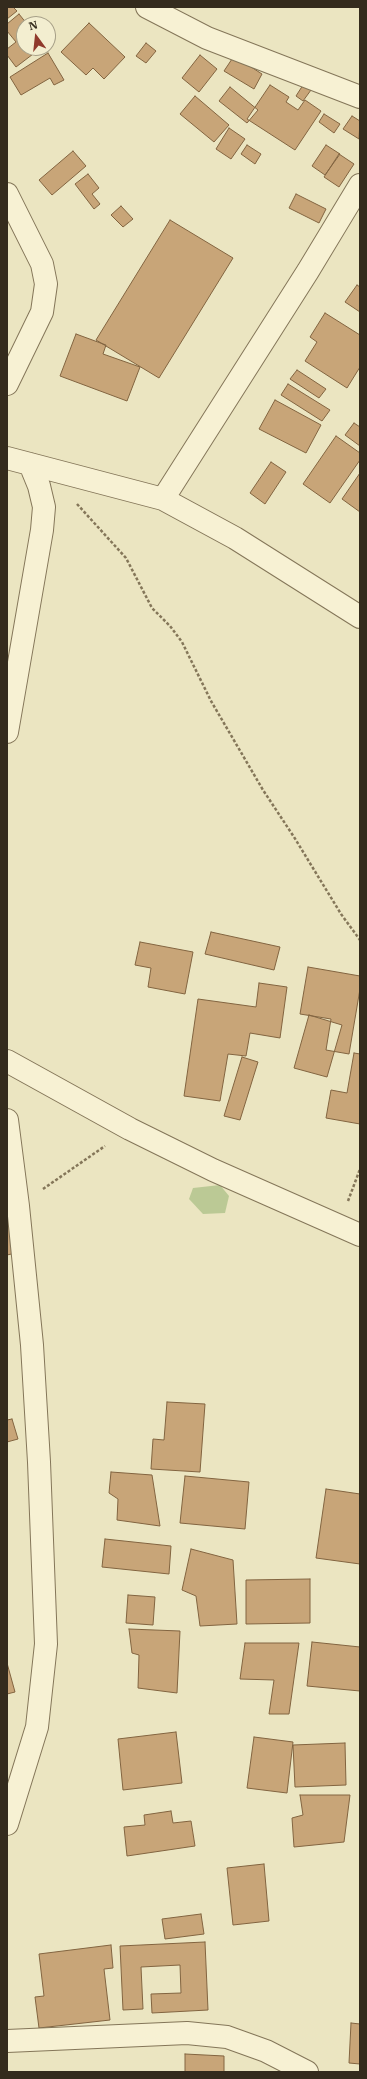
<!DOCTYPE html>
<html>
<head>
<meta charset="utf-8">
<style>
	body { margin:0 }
	#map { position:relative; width:367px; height:2079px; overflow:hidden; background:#ebe5c1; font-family:"IBM Plex Serif",serif }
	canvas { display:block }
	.frame { position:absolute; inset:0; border:8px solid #342b1d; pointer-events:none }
	.north { position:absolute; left:16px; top:16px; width:40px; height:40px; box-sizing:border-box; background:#f3eed0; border:1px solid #a7a088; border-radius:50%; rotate:345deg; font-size:11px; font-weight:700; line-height:16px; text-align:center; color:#342b1d }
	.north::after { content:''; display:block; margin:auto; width:14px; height:18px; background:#903a2c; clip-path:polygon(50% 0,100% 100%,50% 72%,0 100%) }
</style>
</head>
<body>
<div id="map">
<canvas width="367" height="2079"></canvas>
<div class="frame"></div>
<div class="north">N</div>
</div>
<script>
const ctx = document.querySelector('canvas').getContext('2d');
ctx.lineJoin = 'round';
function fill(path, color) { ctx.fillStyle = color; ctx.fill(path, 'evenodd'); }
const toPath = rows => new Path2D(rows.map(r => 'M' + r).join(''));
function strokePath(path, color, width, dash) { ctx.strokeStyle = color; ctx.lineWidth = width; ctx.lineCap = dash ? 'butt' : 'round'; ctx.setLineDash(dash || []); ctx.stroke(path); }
fill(toPath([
	[220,1185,229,1196,225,1213,203,1214,189,1199,193,1188]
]), '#bbc995');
const building = toPath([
	[7,7,13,7,17,11,7,19,7,7],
	[19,14,27,24,24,24,24,48,41,48,16,67,7,55,7,49,16,42,7,31,7,24,19,14],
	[89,23,125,57,104,79,93,68,86,75,61,52,89,23],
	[146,43,156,51,146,63,136,56,146,43],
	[48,53,64,80,54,85,50,78,21,95,10,77,48,53],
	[200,55,217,69,199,92,182,78,200,55],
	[234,56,262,74,254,89,224,71,234,56],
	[270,85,289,97,286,102,298,110,305,100,321,111,295,150,247,119,270,85],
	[303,85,311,90,303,101,296,96,303,85],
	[230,87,258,110,247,123,219,101,230,87],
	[195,96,229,125,214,142,180,114,195,96],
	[324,114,340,124,334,133,319,122,324,114],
	[352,116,360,121,359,139,343,129,352,116],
	[229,128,245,139,231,159,216,149,229,128],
	[247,145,261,154,255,164,241,154,247,145],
	[326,145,340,154,325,175,312,166,326,145],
	[73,151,86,166,52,195,39,180,73,151],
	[339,154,354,164,339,187,324,177,339,154],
	[88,174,99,188,92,194,100,204,94,209,75,184,88,174],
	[296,194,326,209,319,223,289,208,296,194],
	[121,206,133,219,123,227,111,215,121,206],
	[170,220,233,258,159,378,96,340,170,220],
	[357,285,360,287,360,312,345,302,357,285],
	[325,313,360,335,360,367,347,388,305,361,317,342,310,337,325,313],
	[76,334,106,345,103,354,140,367,127,401,60,376,76,334],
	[297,370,326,389,319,398,290,379,297,370],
	[288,384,330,410,322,421,281,395,288,384],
	[275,400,321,425,306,453,259,429,275,400],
	[354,423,360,427,360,446,345,435,354,423],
	[336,436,360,453,360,460,330,503,303,484,336,436],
	[271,462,286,472,265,504,250,493,271,462],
	[360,473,360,512,342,499,360,473],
	[211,932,280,947,274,970,205,954,211,932],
	[140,942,193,952,185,994,148,987,151,968,135,965,140,942],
	[308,967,360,976,360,989,349,1054,326,1050,331,1019,300,1014,308,967],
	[259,983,287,987,280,1038,250,1033,246,1056,228,1054,220,1101,184,1096,198,999,256,1007,259,983],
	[309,1015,342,1025,327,1077,294,1068,309,1015],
	[354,1053,360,1054,360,1124,326,1118,331,1090,347,1093,354,1053],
	[242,1057,258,1062,240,1120,224,1116,242,1057],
	[10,1210,20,1252,7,1255,7,1211,10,1210],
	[167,1402,205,1404,200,1472,151,1469,153,1439,164,1440,167,1402],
	[12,1419,18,1439,7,1442,7,1420,12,1419],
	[111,1472,152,1475,160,1526,117,1520,118,1499,109,1493,111,1472],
	[185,1476,249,1482,245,1529,180,1523,185,1476],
	[326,1489,360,1494,360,1564,316,1558,326,1489],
	[105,1539,171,1546,169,1574,102,1567,105,1539],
	[191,1549,233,1560,237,1624,200,1626,196,1596,182,1590,191,1549],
	[310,1579,310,1623,246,1624,246,1580,310,1579],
	[128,1595,155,1597,153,1625,126,1623,128,1595],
	[129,1629,180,1631,177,1693,138,1688,139,1655,132,1653,129,1629],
	[312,1642,360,1647,360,1691,307,1686,312,1642],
	[245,1643,299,1643,289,1714,269,1714,274,1680,240,1679,245,1643],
	[7,1663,15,1692,7,1694,7,1663],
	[176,1732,182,1783,123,1790,118,1739,176,1732],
	[254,1737,293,1742,287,1793,247,1788,254,1737],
	[345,1743,346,1785,295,1787,293,1745,345,1743],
	[300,1795,350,1795,344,1842,294,1847,292,1818,303,1815,300,1795],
	[171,1811,173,1823,191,1821,195,1846,127,1856,124,1827,145,1825,144,1815,171,1811],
	[264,1864,269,1921,233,1925,227,1868,264,1864],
	[201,1914,204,1934,165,1939,162,1919,201,1914],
	[205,1942,208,2010,152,2013,151,1994,181,1993,180,1965,141,1967,143,2009,123,2010,120,1946,205,1942],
	[111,1945,113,1968,104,1969,110,2020,39,2028,35,1997,44,1996,39,1954,111,1945],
	[351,2023,360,2024,360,2064,349,2063,351,2023],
	[185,2054,224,2056,224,2072,185,2072,185,2054]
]);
fill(building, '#c8a578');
strokePath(building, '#826440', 1);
const street = toPath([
	[147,7,207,38,360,97],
	[7,194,42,264,46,284,42,312,7,384],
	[7,458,163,499,235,538,360,617],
	[163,499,308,271,360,185],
	[7,732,42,530,44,507,39,486,30,464],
	[7,1061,130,1129,213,1170,360,1235],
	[7,1120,18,1206,32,1345,39,1462,46,1644,37,1727,7,1824],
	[7,2041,187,2033,227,2037,266,2051,307,2072]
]);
strokePath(street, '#847659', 24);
strokePath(toPath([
	[77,504,126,558,152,608,170,626,182,642,211,701,263,790,294,837,341,914,360,940],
	[43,1189,105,1146],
	[348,1201,360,1169]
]), '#847659', 2.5, [3, 2]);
strokePath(street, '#f7f1d3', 22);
</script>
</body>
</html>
